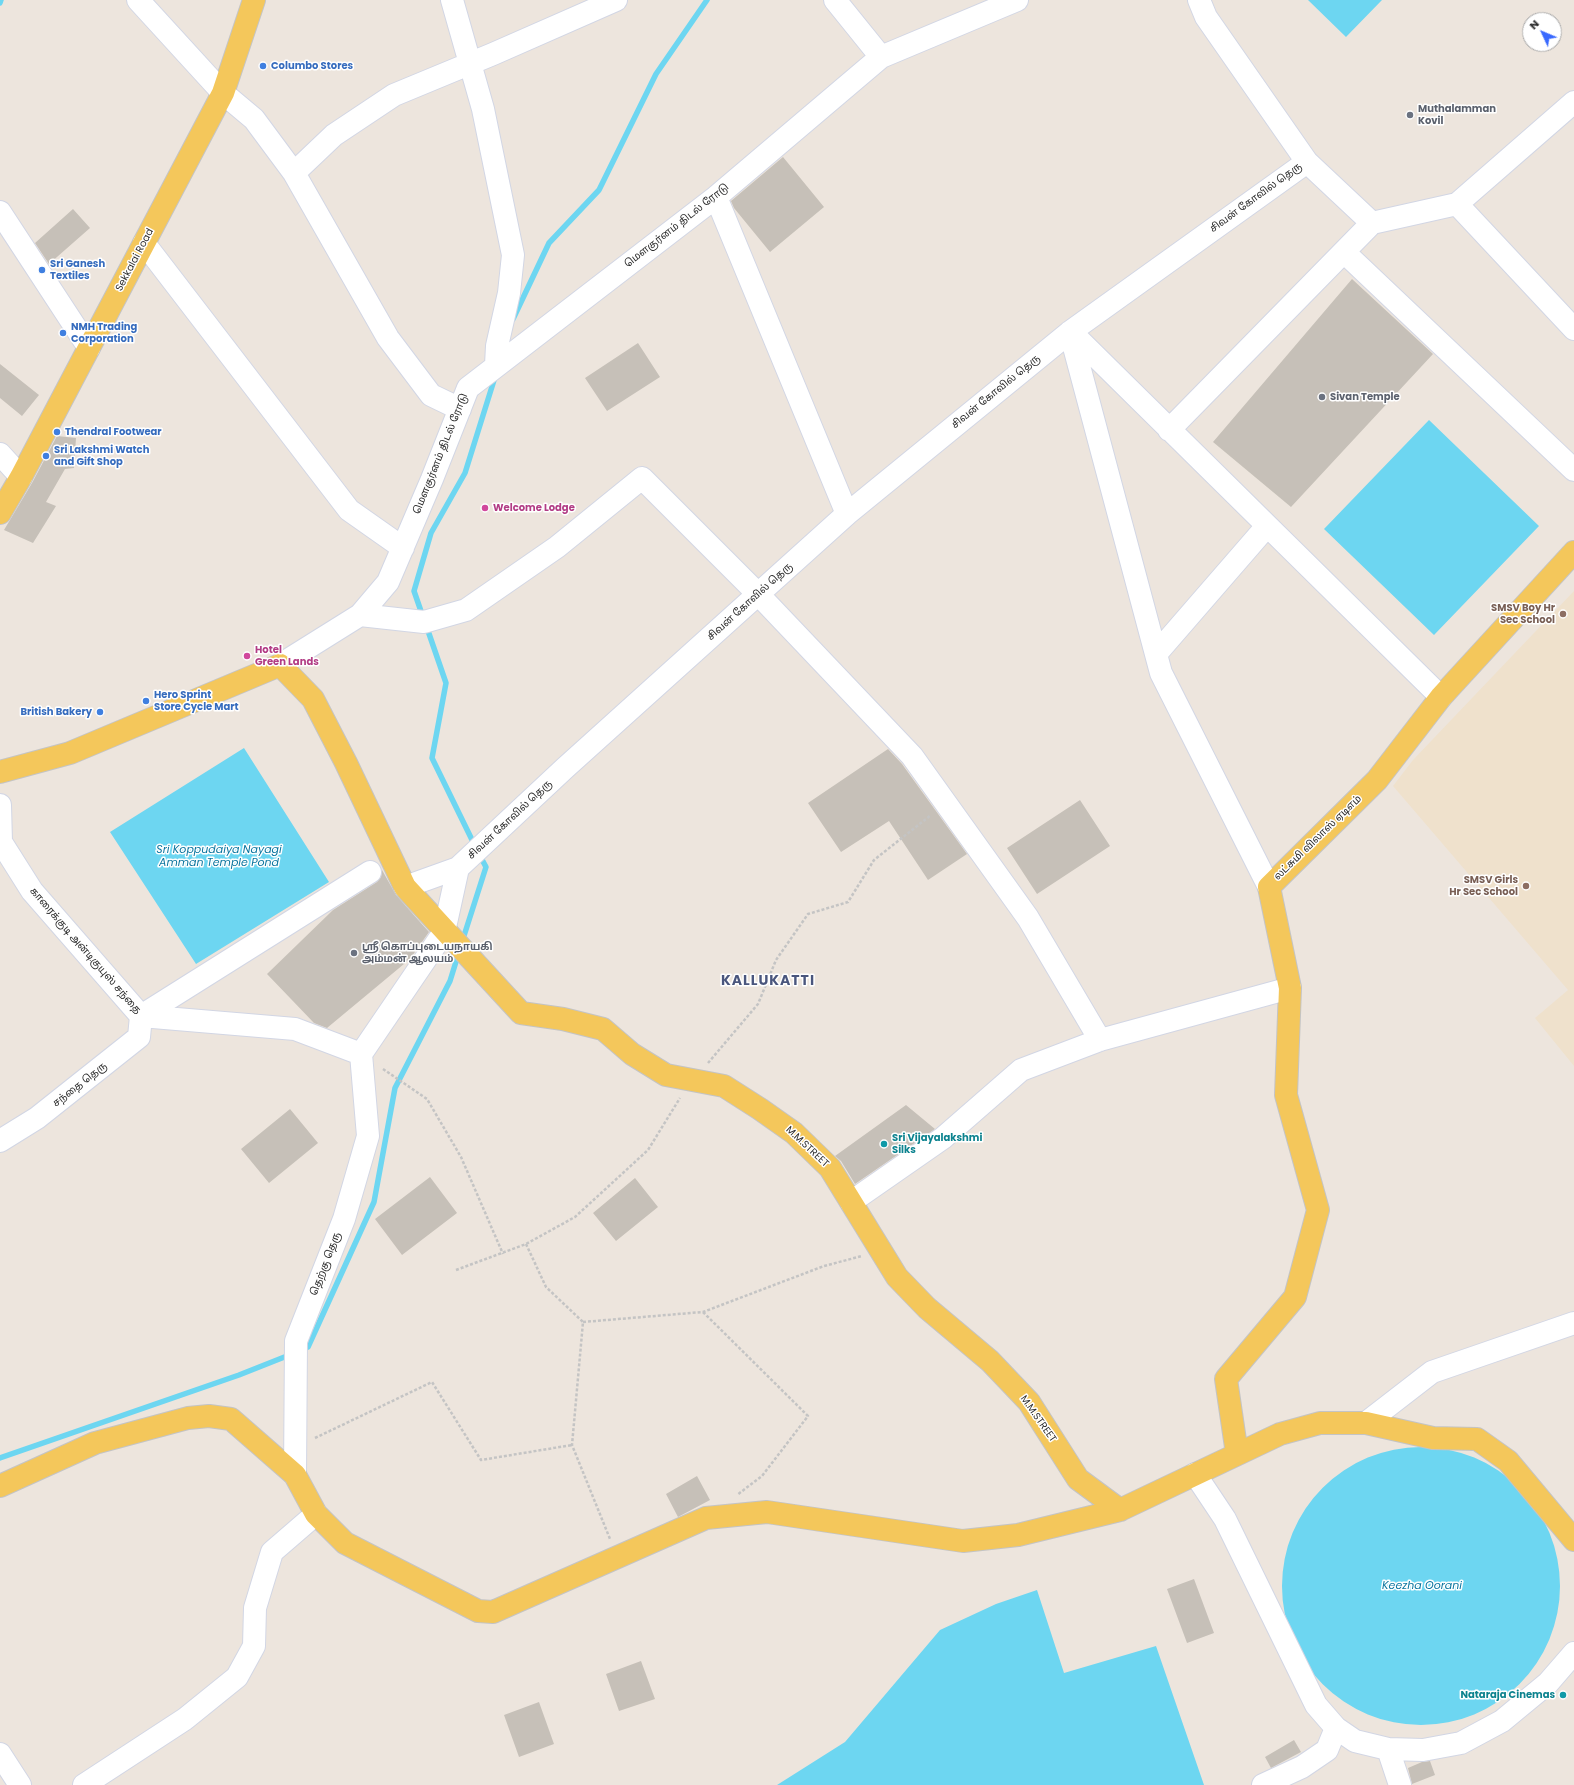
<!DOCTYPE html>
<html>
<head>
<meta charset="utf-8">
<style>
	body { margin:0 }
	#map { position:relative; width:1574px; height:1785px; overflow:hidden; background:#ede5dd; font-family:Poppins,sans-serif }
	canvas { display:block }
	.north { position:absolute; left:1522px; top:12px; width:40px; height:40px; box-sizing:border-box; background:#fff; border:1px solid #aaa; border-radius:50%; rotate:314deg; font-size:11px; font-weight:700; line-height:16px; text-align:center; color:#2b2b2b }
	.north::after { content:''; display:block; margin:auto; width:14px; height:18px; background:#3969fe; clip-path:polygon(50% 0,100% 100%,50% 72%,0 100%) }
</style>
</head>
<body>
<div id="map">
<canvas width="1574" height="1785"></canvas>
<div class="north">N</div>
</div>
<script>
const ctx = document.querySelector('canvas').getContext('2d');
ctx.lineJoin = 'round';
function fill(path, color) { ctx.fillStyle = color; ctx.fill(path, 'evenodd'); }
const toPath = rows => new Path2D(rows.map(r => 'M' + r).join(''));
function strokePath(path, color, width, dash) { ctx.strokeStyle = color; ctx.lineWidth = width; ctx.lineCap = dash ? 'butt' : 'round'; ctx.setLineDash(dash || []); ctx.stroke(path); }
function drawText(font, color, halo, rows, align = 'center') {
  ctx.font = font + ' Poppins,"Noto Sans Tamil",sans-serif'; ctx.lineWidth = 3; ctx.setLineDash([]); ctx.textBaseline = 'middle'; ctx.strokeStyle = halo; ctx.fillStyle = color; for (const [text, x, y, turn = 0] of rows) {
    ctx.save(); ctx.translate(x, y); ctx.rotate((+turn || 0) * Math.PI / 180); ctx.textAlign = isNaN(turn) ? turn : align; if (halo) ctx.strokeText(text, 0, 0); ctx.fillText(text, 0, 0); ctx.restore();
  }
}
fill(toPath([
	[1574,591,1574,1066,1535,1018,1568,990,1393,786,1413,760]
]), '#efe1cc');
fill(toPath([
	[1308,0,1382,0,1346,37],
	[1429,420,1539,526,1434,635,1324,529],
	[244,748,329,882,196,964,110,832],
	'1282 1586a139 139 0 1 1 278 0a139 139 0 1 1-278 0Z',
	[1037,1590,1064,1673,1156,1646,1204,1785,777,1785,845,1742,940,1630,996,1604]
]), '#6dd6f1');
strokePath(toPath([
	[0,3,1,0],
	[513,319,549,243,599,190,656,74,707,0],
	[423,617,414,591,431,533,465,473,495,377],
	[426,625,446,683,432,758,475,846],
	[462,942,486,867,479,854],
	[301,1350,308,1347,374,1202,395,1088,450,981,459,952],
	[0,1458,239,1375,292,1354]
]), '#6dd6f1', 5.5);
fill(toPath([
	[783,157,824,207,770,252,734,208,731,201],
	[73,209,90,228,49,264,35,243],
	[1352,279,1433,354,1291,507,1213,442],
	[638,343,660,377,607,411,585,378],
	[0,364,39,395,22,416,0,398],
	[57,436,76,438,74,468,65,469,46,502,56,506,33,543,4,530,32,483],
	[888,749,902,764,967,854,928,880,889,821,841,852,808,803],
	[1080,800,1110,846,1037,894,1007,848],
	[382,870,396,895,429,932,410,959,327,1028,314,1023,267,974,333,910,377,882,381,877],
	[906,1105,935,1129,855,1184,841,1161,835,1156],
	[290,1109,318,1143,269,1183,241,1149],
	[430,1177,457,1213,402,1255,375,1219],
	[635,1178,658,1207,616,1241,593,1213],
	[697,1476,710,1500,678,1517,666,1494],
	[1194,1579,1214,1633,1187,1643,1167,1589],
	[641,1661,655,1699,619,1711,606,1674],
	[539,1702,554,1744,519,1757,504,1715],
	[1294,1740,1301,1752,1271,1768,1265,1757],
	[1430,1761,1435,1775,1412,1784,1408,1768,1422,1762]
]), '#c6c0b8');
const minor = toPath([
	[138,0,223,93,254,119,294,173,334,135,394,95,493,54,616,0],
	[452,0,483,109,513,255,509,293,497,346,496,365],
	[835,0,881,57],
	[1199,0,1206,17,1307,162],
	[294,173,388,338,431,395,460,409],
	[716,197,847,514],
	[1457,204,1574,329],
	[0,212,89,348],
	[144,243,349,510,403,548],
	[1344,252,1574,470],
	[1070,332,1161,673,1269,887],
	[1071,332,1441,697],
	[1169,430,1372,223],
	[0,454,21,477],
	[360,615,424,622,466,610,557,547,642,478,758,594,912,756,1028,918,1100,1040],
	[1156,654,1267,526],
	[280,665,360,615,388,582,432,479,468,388,716,197,881,57,1017,0],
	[0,805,1,842,32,891,141,1016,295,1029,361,1054,444,932,458,868],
	[405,887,458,868,565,768,847,514,1070,332,1307,162,1372,223,1457,204,1574,102],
	[0,1141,37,1118,139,1037,141,1016,370,872],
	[851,1202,943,1138,1021,1070,1100,1040,1290,988],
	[1366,1423,1432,1372,1574,1323],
	[1195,1474,1225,1519,1316,1705,1336,1728,1355,1741,1388,1749,1423,1750,1461,1743,1502,1721,1548,1683,1574,1653],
	[295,1475,296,1341,344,1219,368,1136,361,1054],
	[1388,1749,1400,1785],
	[0,1754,20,1785],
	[84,1785,185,1719,237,1677,254,1646,255,1608,272,1552,316,1514],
	[1263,1785,1302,1767,1327,1750,1336,1728]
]);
const major = toPath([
	[0,513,21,477,223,93,254,0],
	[0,772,70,753,280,665,313,699,346,763,405,887,521,1013,563,1019,603,1029,632,1054,666,1075,724,1086,760,1109,794,1133,830,1168,897,1277,927,1308,990,1361,1029,1402,1078,1479,1120,1510],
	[1237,1454,1226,1379,1295,1297,1318,1210,1286,1095,1290,988,1269,887,1377,780,1441,697,1574,552],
	[0,1486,95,1443,188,1418,209,1416,231,1419,295,1475,316,1514,345,1543,478,1611,493,1612,706,1518,767,1512,963,1541,1018,1535,1120,1510,1280,1434,1320,1423,1366,1423,1433,1438,1477,1439,1508,1461,1574,1540]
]);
strokePath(minor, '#d2d6e4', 24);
strokePath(major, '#c4c4c4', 24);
strokePath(toPath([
	[708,1063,758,1004,776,960,808,914,848,902,874,860,931,815],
	[383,1069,427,1099,461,1157,503,1254],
	[526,1244,546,1287,583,1322,572,1445,610,1539],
	[456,1270,526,1244,575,1217,648,1150,680,1098],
	[703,1312,808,1416,762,1476,737,1495],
	[583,1322,703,1312,824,1266,862,1256],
	[315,1438,432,1382,481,1460,572,1445]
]), '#c4c4c4', 2.5, [3, 2]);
strokePath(minor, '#fff', 22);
strokePath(major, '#f4c75b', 22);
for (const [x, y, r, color] of [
	[263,66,4,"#3f7fe0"],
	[1410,115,4,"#6b7280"],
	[42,270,4,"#3f7fe0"],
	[63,333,4,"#3f7fe0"],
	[1322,397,4,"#6b7280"],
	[57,432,4,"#3f7fe0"],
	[46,456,4,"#3f7fe0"],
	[485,508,4,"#d1479c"],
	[1563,614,4,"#8d6e63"],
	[247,656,4,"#d1479c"],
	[146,701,4,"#3f7fe0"],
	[100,712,4,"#3f7fe0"],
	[1526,886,4,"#8d6e63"],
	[354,953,4,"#6b7280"],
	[884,1144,4,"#0f9aa8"],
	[1563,1695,4,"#0f9aa8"]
]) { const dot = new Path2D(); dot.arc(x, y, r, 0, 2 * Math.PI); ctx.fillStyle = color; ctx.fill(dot); strokePath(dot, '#fff', 1.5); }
drawText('bold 10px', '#366cbe', '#fff', [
	["Columbo Stores",271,66],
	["Sri Ganesh",50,264],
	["Textiles",50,276],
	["NMH Trading",71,327],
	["Corporation",71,339],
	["Thendral Footwear",65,432],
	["Sri Lakshmi Watch",54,450],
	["and Gift Shop",54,462],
	["Hero Sprint",154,695],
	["Store Cycle Mart",154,707],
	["British Bakery",92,712,"right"]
], 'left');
drawText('bold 10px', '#5b616d', '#fff', [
	["Muthalamman",1418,109],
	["Kovil",1418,121],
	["Sivan Temple",1330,397],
	["ஸ்ரீ கொப்புடையநாயகி",362,947],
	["அம்மன் ஆலயம்",362,959]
], 'left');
drawText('10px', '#2b2b2b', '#fff', [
	["சிவன் கோவில் தெரு",1256,198,-36],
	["மௌகுர்னம் திடல் ரோடு",677,226,-38],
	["Sekkalai Road",135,260,-62],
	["சிவன் கோவில் தெரு",996,392,-39],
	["மௌகுர்னம் திடல் ரோடு",441,454,-68],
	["சிவன் கோவில் தெரு",750,602,-42],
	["சிவன் கோவில் தெரு",510,820,-43],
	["லட்சுமி விலாஸ் ஏடிஎம்",1318,838,-44],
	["காரைக்குடி அன்டிகுயுஸ் சந்தை",85,951,49],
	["சந்தை தெரு",80,1085,-38],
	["M.M.STREET",807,1147,43],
	["தெற்கு தெரு",326,1264,-69],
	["M.M.STREET",1038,1419,55]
]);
drawText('bold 10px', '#b23c85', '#fff', [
	["Welcome Lodge",493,508],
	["Hotel",255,650],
	["Green Lands",255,662]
], 'left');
drawText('bold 10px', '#785e54', '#fff', [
	["SMSV Boy Hr",1555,608],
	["Sec School",1555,620],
	["SMSV Girls",1518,880],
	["Hr Sec School",1518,892]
], 'right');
drawText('bold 10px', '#0d838f', '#fff', [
	["Sri Vijayalakshmi",892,1138],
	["Silks",892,1150],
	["Nataraja Cinemas",1555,1695,"right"]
], 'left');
drawText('italic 11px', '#0a759f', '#fff', [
	["Sri Koppudaiya Nayagi",219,850],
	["Amman Temple Pond",219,863],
	["Keezha Oorani",1422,1586]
]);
ctx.letterSpacing = '1px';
drawText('bold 14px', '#4a567d', '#fff', [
	["KALLUKATTI",768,981]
]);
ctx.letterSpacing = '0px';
</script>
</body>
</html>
